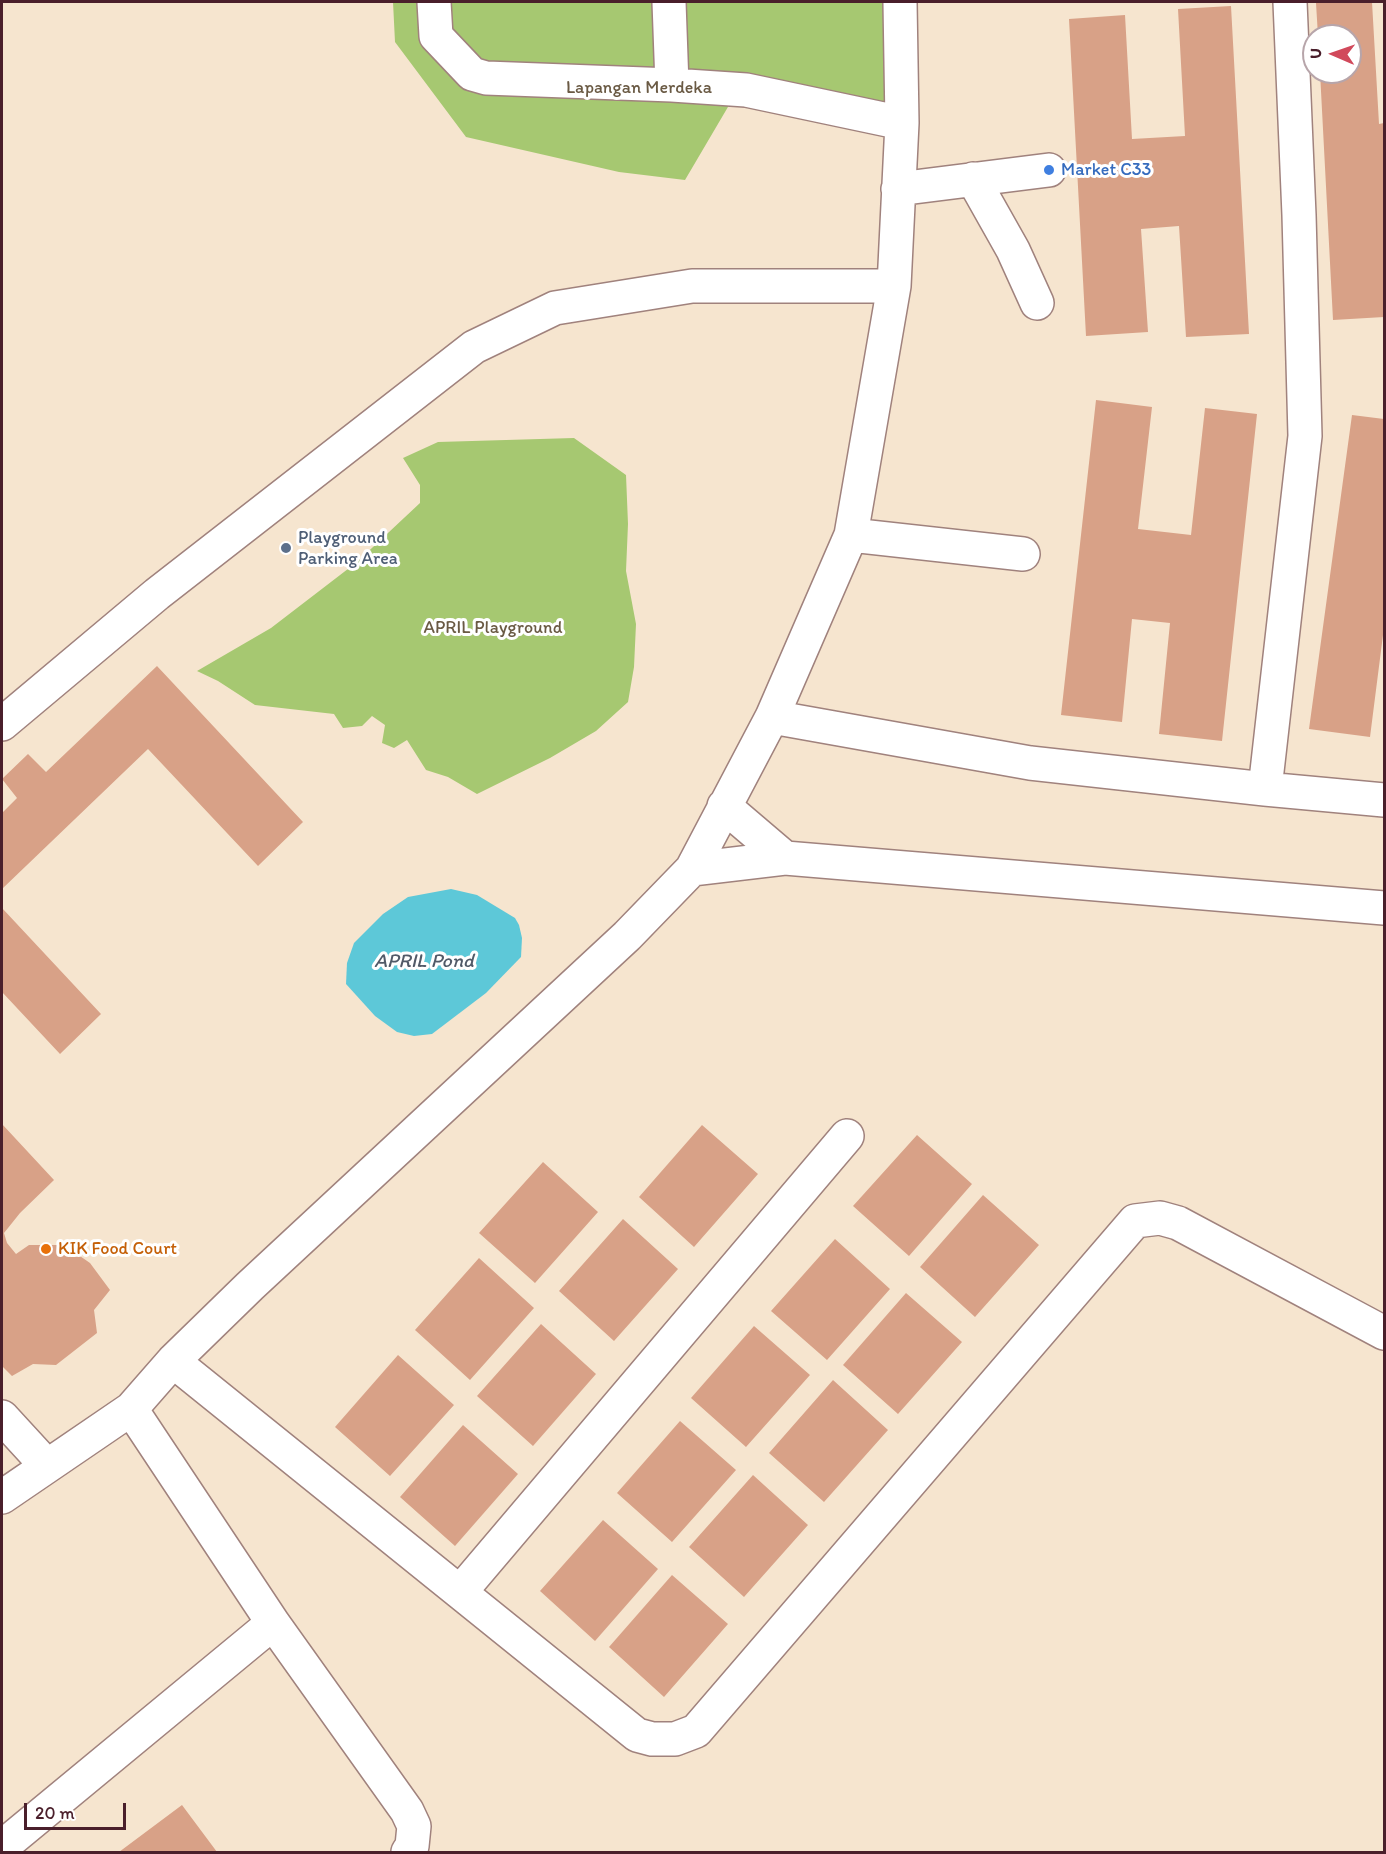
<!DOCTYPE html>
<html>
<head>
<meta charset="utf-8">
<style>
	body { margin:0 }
	#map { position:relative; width:1386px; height:1854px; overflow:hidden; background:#f6e5cf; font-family:Itim,sans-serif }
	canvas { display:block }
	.frame { position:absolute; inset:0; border:3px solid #4a1f2b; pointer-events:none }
	.north { position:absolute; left:1302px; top:24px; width:60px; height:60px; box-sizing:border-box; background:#fff; border:2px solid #b7a5aa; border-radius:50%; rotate:272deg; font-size:16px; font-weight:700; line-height:24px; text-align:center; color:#4a1f2b }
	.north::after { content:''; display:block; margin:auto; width:21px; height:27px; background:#d1495b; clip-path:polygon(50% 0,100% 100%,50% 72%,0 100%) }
	.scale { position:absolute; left:24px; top:1803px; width:102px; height:27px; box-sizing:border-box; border:3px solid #4a1f2b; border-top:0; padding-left:8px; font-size:18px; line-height:21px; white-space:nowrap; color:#4a1f2b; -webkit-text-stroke:4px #fff; paint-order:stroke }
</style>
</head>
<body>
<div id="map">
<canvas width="1386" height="1854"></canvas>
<div class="frame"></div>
<div class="north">U</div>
<div class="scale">20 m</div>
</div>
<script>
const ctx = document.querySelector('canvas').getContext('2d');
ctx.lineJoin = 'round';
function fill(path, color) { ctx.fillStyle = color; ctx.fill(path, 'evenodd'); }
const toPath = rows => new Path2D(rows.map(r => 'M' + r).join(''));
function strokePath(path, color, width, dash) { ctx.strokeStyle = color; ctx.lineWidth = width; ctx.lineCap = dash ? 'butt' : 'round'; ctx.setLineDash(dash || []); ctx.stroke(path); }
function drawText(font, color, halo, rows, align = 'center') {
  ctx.font = font + ' Itim,sans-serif'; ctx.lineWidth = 6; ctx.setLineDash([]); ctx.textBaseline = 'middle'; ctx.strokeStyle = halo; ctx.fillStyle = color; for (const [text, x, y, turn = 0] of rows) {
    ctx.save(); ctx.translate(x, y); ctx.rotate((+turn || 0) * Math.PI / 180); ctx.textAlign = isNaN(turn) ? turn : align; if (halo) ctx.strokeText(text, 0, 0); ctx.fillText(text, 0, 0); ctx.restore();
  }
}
fill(toPath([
	[393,2,893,2,899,115,735,95,685,180,619,172,466,137,395,42],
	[574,438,626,475,628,524,626,571,636,624,634,667,628,702,596,731,550,758,477,794,448,777,426,770,407,740,394,748,382,743,385,725,372,716,362,726,343,728,334,714,255,705,218,681,197,671,271,628,357,562,420,503,420,485,403,458,438,442]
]), '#a6c871');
fill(toPath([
	[451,889,477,895,515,918,519,925,522,938,521,957,486,993,432,1034,414,1036,397,1032,375,1016,346,984,347,963,354,943,383,914,408,897]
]), '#5dc8d8');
fill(toPath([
	[1350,2,1372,2,1379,124,1384,123,1384,317,1333,320,1320,72,1350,72,1350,36,1318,36,1316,3],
	[1231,6,1249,334,1186,337,1179,226,1141,229,1148,332,1086,336,1069,19,1125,15,1132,139,1185,136,1178,9],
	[1096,400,1152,407,1138,529,1191,535,1205,408,1257,414,1222,741,1159,734,1170,623,1132,619,1122,722,1061,715],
	[1352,415,1384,419,1384,635,1383,635,1370,737,1309,729],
	[157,666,303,822,258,866,148,749,2,889,2,813,17,798,2,779,28,754,46,772],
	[2,908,101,1014,60,1054,2,992],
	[2,1124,54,1180,20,1213,4,1233,7,1243,16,1254,29,1245,64,1245,90,1263,110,1290,94,1310,97,1333,56,1365,33,1364,12,1376,2,1366],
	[702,1125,758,1174,694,1247,639,1197],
	[917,1135,972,1184,909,1256,853,1206],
	[543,1162,598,1212,535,1283,479,1233],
	[983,1195,1039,1245,975,1317,920,1267],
	[623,1219,678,1269,614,1341,559,1291],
	[835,1239,890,1289,827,1360,771,1311],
	[479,1258,534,1308,470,1380,415,1330],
	[906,1293,962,1342,898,1414,843,1365],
	[541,1324,596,1374,533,1446,477,1396],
	[754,1326,810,1375,746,1447,691,1398],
	[398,1355,454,1405,390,1476,335,1427],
	[833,1380,888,1430,824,1502,769,1453],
	[680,1421,736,1470,672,1542,617,1493],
	[463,1425,518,1474,455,1546,400,1497],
	[753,1475,808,1525,744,1597,689,1547],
	[603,1520,658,1569,595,1641,540,1591],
	[672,1575,728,1624,664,1697,609,1647],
	[182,1805,217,1852,119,1852]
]), '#d8a187');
const minor = toPath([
	[434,2,436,36,472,74,486,78,672,85,746,90,902,123],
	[669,2,672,85],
	[973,179,1013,250,1037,303],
	[898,189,1049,170],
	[851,535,1023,554],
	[772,717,1030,763,1265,789,1384,800],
	[2,724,157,594,474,347,555,308,692,286,894,286],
	[1265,789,1305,436,1299,215,1290,2],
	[724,806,785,858],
	[692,869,785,858,1384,908],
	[173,1361,637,1735,652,1739,675,1739,696,1731,1135,1221,1160,1218,1178,1223,1384,1333],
	[2,1417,47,1466],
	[2,1497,131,1409,173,1361,250,1286,627,936,692,869,772,717,851,535,894,286,902,123,900,2],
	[461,1591,847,1136],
	[273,1623,407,1811,414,1826,412,1846,408,1852],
	[2,1847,273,1623,131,1409]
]);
strokePath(minor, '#a0827d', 36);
strokePath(minor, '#fff', 33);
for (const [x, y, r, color] of [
	[1049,170,6,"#3f7fe0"],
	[286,548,6,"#5c6f8a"],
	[46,1249,6,"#e8710a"]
]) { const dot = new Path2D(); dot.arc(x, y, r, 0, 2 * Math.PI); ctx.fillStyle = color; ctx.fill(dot); strokePath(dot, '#fff', 2); }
drawText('18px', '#6a5a44', '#fff', [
	["Lapangan Merdeka",639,88],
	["APRIL Playground",493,628]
]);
drawText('18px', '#366cbe', '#fff', [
	["Market C33",1061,170]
], 'left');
drawText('18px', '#4e5e75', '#fff', [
	["Playground",298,538],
	["Parking Area",298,559]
], 'left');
drawText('18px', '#c56008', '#fff', [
	["KIK Food Court",58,1249]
], 'left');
drawText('italic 20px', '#515a68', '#fff', [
	["APRIL Pond",424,962]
]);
</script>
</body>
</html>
